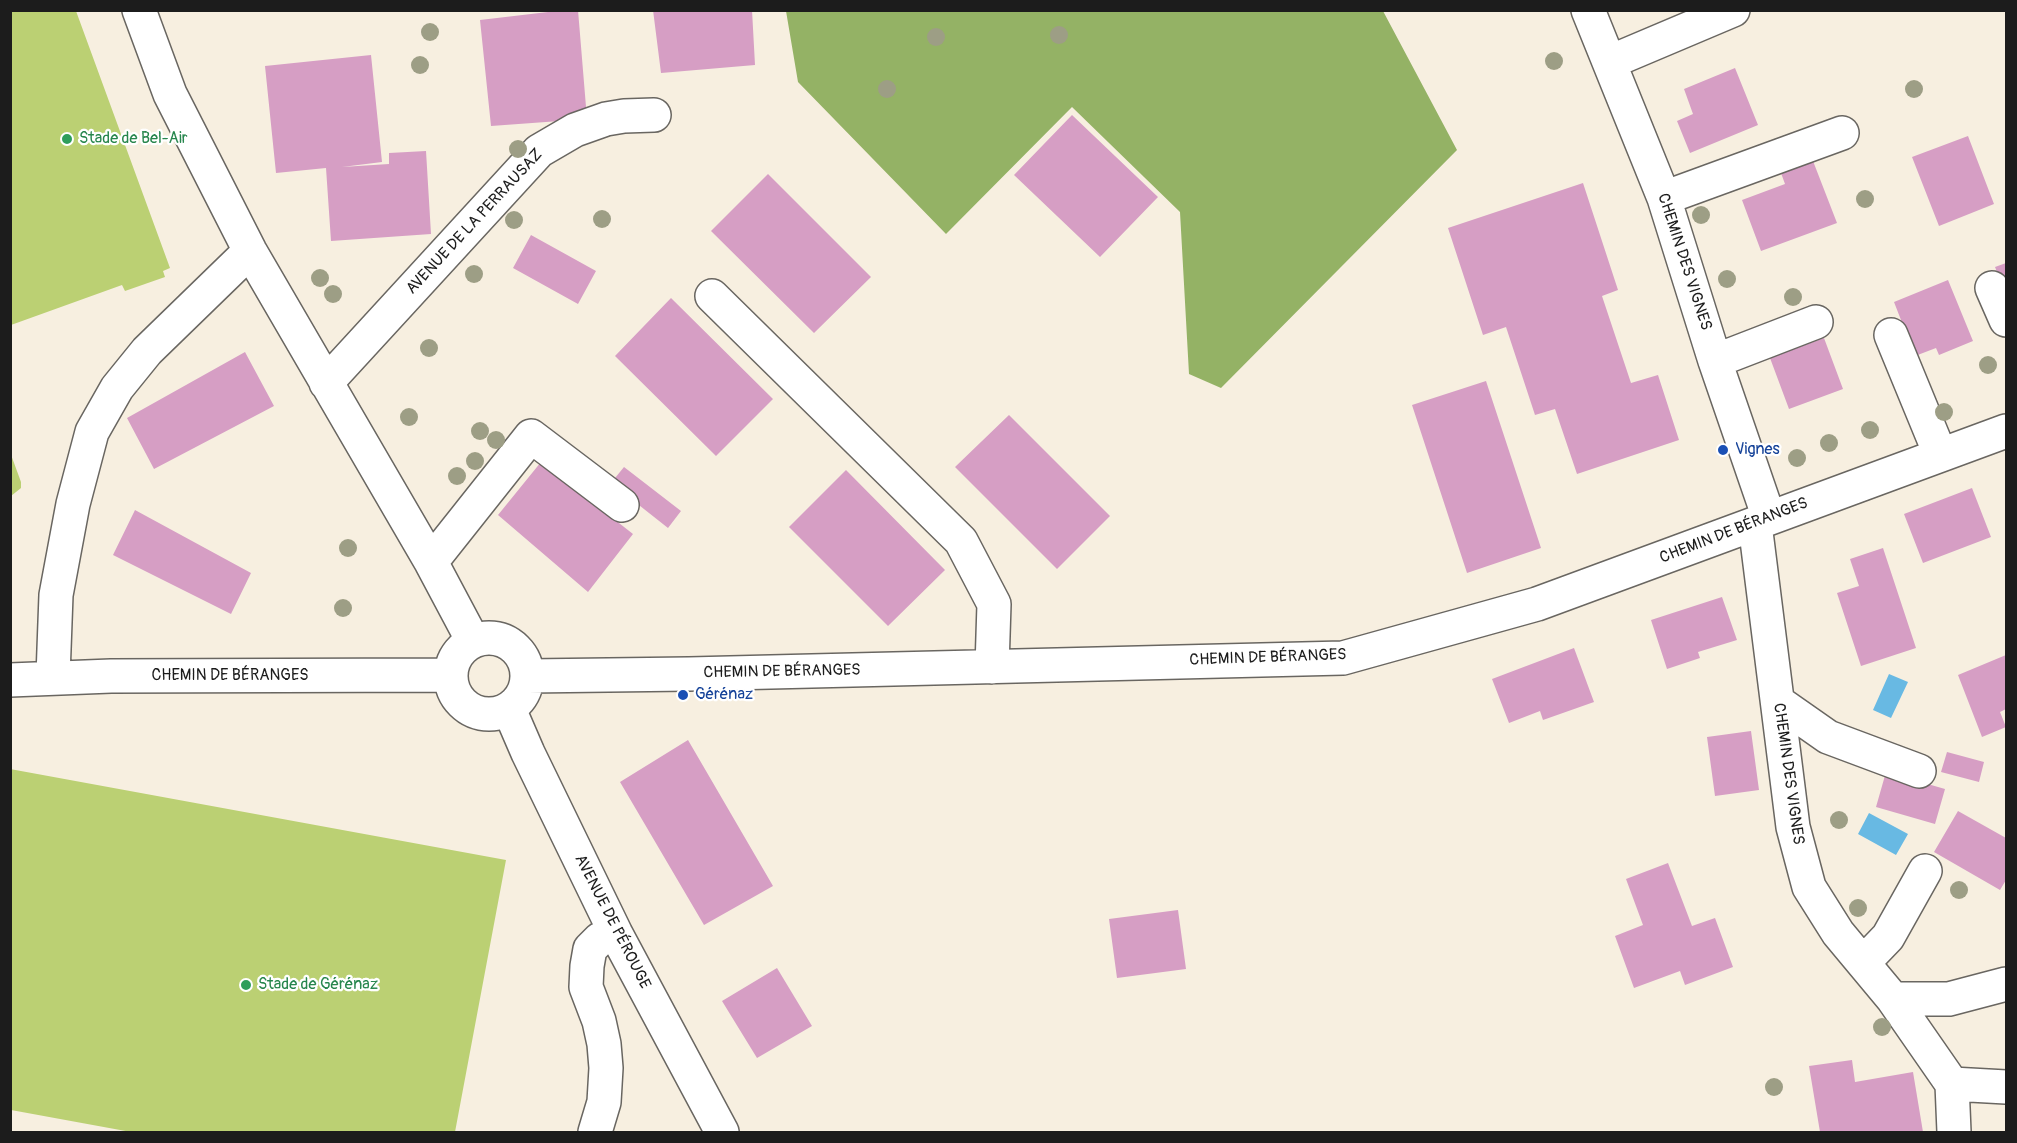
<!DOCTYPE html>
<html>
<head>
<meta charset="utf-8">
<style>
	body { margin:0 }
	#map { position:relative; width:2017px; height:1143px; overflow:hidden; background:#f7efe0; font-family:Pangolin,sans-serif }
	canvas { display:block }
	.frame { position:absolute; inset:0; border:12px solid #1c1c1c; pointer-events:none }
</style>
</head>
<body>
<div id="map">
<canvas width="2017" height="1143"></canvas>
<div class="frame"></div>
</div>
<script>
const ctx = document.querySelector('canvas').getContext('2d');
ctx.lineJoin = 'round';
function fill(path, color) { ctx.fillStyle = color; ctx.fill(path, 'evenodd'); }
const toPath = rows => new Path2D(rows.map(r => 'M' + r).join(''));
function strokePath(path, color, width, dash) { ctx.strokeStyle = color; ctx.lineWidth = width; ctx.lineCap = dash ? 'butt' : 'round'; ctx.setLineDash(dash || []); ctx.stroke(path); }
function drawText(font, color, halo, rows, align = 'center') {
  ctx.font = font + ' Pangolin,sans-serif'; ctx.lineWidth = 4.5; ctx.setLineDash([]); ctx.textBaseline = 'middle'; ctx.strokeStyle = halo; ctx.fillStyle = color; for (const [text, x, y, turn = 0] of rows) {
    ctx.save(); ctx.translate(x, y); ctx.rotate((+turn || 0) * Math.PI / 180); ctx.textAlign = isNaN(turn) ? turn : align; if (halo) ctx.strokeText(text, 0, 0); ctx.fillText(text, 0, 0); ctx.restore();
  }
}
fill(toPath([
	[11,10,76,11,170,268,163,271,165,277,125,291,122,285,11,325],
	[10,452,21,482,21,488,11,496],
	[10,769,506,860,455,1132,131,1132,11,1110]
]), '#bbd073');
fill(toPath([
	[786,11,1383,11,1457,150,1221,388,1189,374,1180,212,1072,107,946,234,798,82]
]), '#94b265');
fill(toPath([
	[1889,674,1908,682,1891,718,1873,710],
	[1869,813,1908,834,1896,855,1858,834]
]), '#68b9e3');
fill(toPath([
	[565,10,578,10,587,119,491,126,480,20],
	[653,10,752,10,755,65,661,73],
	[371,55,382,162,342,167,389,164,389,153,426,151,431,234,331,241,326,168,276,173,265,66],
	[1735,68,1758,125,1690,153,1677,121,1693,114,1684,89],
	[1072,115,1158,197,1100,257,1014,175],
	[1968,136,1994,204,1939,226,1912,157],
	[1813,161,1837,223,1761,251,1742,200,1785,184,1781,173],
	[768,174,871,277,814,333,711,231],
	[1583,183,1618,290,1602,296,1631,383,1658,375,1679,440,1577,474,1555,409,1535,415,1506,327,1483,335,1448,228],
	[531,235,596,271,578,304,513,268],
	[2006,263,2006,294,1995,267],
	[1948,280,1973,341,1939,355,1936,348,1915,356,1894,302],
	[671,298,773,399,716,456,615,356],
	[1824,338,1843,389,1789,409,1770,358],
	[245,352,274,406,154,469,127,418],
	[1486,381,1541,548,1467,573,1412,405],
	[1009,415,1110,516,1057,569,955,467],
	[541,462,633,534,588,592,498,515],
	[624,467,681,511,668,528,611,483],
	[846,470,945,570,888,626,789,527],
	[1972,488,1991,537,1923,563,1904,514],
	[135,510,251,573,231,614,113,555],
	[1883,548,1916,648,1861,666,1837,593,1859,586,1850,559],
	[1722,597,1737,640,1698,652,1700,658,1667,669,1651,620],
	[1574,648,1594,702,1543,720,1540,711,1509,723,1492,679],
	[2006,655,2006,709,2000,712,2006,727,1982,737,1958,675],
	[1751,731,1759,790,1715,796,1707,737],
	[688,740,773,886,704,925,620,782],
	[1947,752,1984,762,1979,782,1941,772],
	[1886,772,1945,789,1935,824,1876,807],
	[1958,811,2006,838,2006,880,2000,890,1934,852],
	[1668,863,1692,926,1715,918,1733,967,1685,985,1680,971,1634,988,1615,936,1643,925,1626,879],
	[1178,910,1186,969,1117,978,1109,919],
	[777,968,812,1026,757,1058,722,1001],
	[1852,1060,1855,1082,1913,1072,1923,1132,1820,1132,1809,1066]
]), '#d69ec4');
const minor = toPath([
	[139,10,170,94,250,251,431,562,473,641],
	[1588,10,1664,198,1715,361,1769,518],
	[1610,62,1733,10],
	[1664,198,1842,133],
	[1992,288,2006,320],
	[712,296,961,541,994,604,992,667],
	[1891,335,1940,454],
	[1715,361,1816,322],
	[326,383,539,151,575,130,606,119,624,116,654,115],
	[1755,524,1793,827,1809,887,1838,933,1893,999,1952,1084],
	[431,562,531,436,622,505],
	'451 676a38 38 0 1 1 76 0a38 38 0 1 1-76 0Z',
	[53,676,56,595,73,504,92,432,117,388,147,351,250,251],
	[528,676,689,674,1343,658,1537,604,2006,431],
	[10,680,111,676,450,675],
	[1778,702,1828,737,1919,771],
	[509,709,528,753,616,934,722,1132],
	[1863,963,1888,937,1925,871],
	[1893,999,1949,999,2006,984],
	[1952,1084,2006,1087],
	[1952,1084,1954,1132],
	[595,1132,604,1102,606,1068,604,1044,599,1021,586,987,587,966,590,949,600,939,616,934]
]);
strokePath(minor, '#696661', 36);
strokePath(minor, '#fff', 33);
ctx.fillStyle = '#9d9e85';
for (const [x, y] of [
	[430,32],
	[1059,35],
	[936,37],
	[1554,61],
	[420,65],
	[887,89],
	[1914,89],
	[518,149],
	[1865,199],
	[1701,215],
	[602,219],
	[514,220],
	[474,274],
	[320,278],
	[1727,279],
	[333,294],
	[1793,297],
	[429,348],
	[1988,365],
	[1944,412],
	[409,417],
	[1870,430],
	[480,431],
	[496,440],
	[1829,443],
	[1797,458],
	[475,461],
	[457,476],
	[348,548],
	[343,608],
	[1839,820],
	[1959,890],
	[1858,908],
	[1882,1027],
	[1774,1087]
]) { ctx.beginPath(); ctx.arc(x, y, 9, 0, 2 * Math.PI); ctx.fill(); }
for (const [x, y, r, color] of [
	[67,139,6,"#2e9e5b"],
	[1723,450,6,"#1a4fb4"],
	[683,695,6,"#1a4fb4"],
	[246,985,6,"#2e9e5b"]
]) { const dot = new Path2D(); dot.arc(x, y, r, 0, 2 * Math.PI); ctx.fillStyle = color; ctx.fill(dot); strokePath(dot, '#fff', 2); }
drawText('16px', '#27864d', '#fff', [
	["Stade de Bel-Air",79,139],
	["Stade de Gérénaz",258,985]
], 'left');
drawText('16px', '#1c1c1c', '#fff', [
	["AVENUE DE LA PERRAUSAZ",475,222,-47],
	["CHEMIN DES VIGNES",1684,262,72],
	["CHEMIN DE BÉRANGES",1734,531,-21],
	["CHEMIN DE BÉRANGES",1268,658,-2],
	["CHEMIN DE BÉRANGES",782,672,-1],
	["CHEMIN DE BÉRANGES",230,676],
	["CHEMIN DES VIGNES",1788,774,82],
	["AVENUE DE PÉROUGE",612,922,63]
]);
drawText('16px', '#164399', '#fff', [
	["Vignes",1735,450],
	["Gérénaz",695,695]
], 'left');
</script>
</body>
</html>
